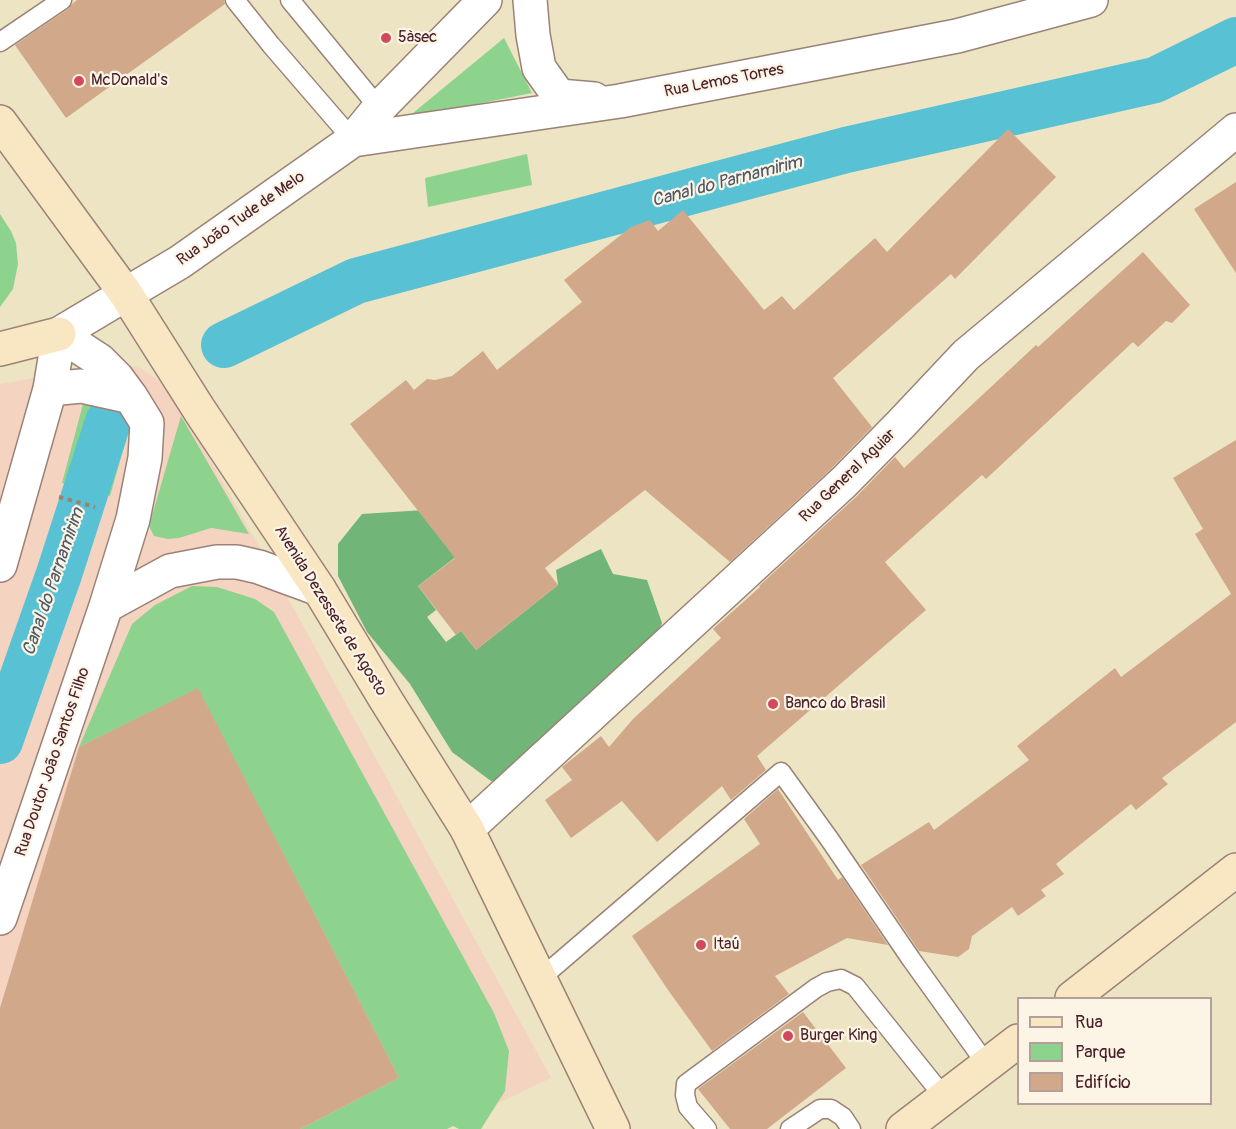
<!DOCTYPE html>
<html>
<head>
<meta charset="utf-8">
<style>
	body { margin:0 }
	#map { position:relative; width:1236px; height:1129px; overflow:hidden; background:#ece4c3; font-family:Pangolin,sans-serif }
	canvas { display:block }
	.legend { position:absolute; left:1017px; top:997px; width:195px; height:108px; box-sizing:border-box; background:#fcf5e5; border:2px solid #b59f9b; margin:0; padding:8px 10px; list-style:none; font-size:18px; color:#4a1f2b }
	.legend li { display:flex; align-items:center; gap:12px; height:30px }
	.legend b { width:30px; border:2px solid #b59f9b }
</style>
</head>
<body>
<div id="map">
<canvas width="1236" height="1129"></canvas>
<ul class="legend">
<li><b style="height:8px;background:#f9e7c3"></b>Rua</li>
<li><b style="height:16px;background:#8ed38d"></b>Parque</li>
<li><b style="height:16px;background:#d1a88a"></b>Edifício</li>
</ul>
</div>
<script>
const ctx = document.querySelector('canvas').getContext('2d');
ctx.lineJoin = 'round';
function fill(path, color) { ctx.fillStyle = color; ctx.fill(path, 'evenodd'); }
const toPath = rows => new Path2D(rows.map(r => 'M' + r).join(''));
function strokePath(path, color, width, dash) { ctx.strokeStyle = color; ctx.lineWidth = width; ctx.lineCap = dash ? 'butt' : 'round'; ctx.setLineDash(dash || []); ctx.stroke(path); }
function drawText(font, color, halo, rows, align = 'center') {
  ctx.font = font + ' Pangolin,sans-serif'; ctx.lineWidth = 4.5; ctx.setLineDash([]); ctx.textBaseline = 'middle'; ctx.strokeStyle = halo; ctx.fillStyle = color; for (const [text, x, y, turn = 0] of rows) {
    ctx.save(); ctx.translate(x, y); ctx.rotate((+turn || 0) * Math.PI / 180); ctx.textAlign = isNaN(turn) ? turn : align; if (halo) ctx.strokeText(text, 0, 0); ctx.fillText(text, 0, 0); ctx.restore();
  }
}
fill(toPath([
	[114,364,125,364,140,368,154,377,170,392,180,406,289,600,551,1078,444,1129,0,1129,0,384]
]), '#f4d3c0');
fill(toPath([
	[504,38,532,93,407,118],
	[527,154,532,185,428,207,425,178],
	[0,214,11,231,16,243,18,264,13,289,0,307],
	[101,400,128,416,126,440,110,496,62,483,83,404],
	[181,416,249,534,211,528,179,538,168,539,154,536,149,526],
	[192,586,217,587,255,599,274,612,494,1013,509,1051,505,1091,481,1129,459,1129,453,1126,447,1129,300,1129,399,1078,198,689,79,747,132,624,155,605]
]), '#8ed38d');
fill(toPath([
	[424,510,484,535,418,586,436,610,427,617,446,642,461,631,476,650,558,585,556,570,601,549,613,574,647,580,662,623,652,648,506,783,491,781,452,752,410,684,367,632,338,576,338,544,362,514]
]), '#72b578');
strokePath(toPath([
	[224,345,356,281,846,150,1155,80,1236,40],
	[0,741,59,574,108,422]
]), '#58c1d4', 46);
fill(toPath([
	[77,0,224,0,225,4,66,118,15,45,68,9,72,4],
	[1008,129,1056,177,955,279,951,274,833,378,872,427,831,469,730,562,645,490,545,568,558,585,476,650,461,631,456,635,418,586,455,558,350,424,406,380,414,390,427,379,435,380,452,376,483,351,497,370,582,302,564,280,631,227,650,220,658,231,683,210,764,310,782,296,794,310,875,238,887,252],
	[1236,182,1236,273,1194,209],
	[1143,252,1190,305,1172,323,1166,321,1138,347,1133,342,986,479,982,475,885,562,926,610,757,756,766,770,731,800,722,786,657,842,622,801,571,838,545,800,572,780,562,767,601,736,609,747,633,719,721,638,713,629,760,587,759,586,857,496,895,457,904,468,1036,345,1038,347],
	[1236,440,1236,722,1162,778,1168,784,1136,810,1131,804,1056,864,1064,874,1041,890,1046,896,1018,916,1012,907,972,936,969,949,958,957,919,951,861,865,929,822,934,830,1029,760,1017,746,1115,668,1121,677,1231,594,1195,534,1203,529,1173,478],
	[198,688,399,1078,300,1129,0,1129,0,1008,79,747],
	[778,789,838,880,842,877,888,945,847,938,775,976,789,994,712,1051,668,990,632,936,760,844,744,819],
	[803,1012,846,1068,767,1129,730,1129,698,1089]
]), '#d1a88a');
const service = toPath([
	[235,0,271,45,353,140],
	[290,0,379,108],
	[0,42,62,0],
	[541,978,781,772,830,840,911,959,987,1065],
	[707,1129,688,1107,685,1095,686,1084,816,988,827,982,841,979,855,986,944,1097],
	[790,1129,820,1109,831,1109,843,1117,851,1129]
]);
const minor = toPath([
	[530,0,533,35,539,68,559,96,594,99],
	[353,140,620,101,957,36,1091,0],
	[126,294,180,262,353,140,379,108,485,0],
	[467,829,844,482,901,424,966,355,1236,130]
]);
const tertiary = toPath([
	[59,334,126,294],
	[50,389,81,386,131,397],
	[0,565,50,389,59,334],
	[106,606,170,571,217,562,237,562,259,567,319,589],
	[0,918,106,606,133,519,145,458,147,423,131,397,117,378,99,360,59,334]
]);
const secondary = toPath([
	[0,122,126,294,200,411,319,589,386,700,467,829,613,1129],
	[0,349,59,334],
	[1072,998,1236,870],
	[903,1129,1018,1041]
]);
strokePath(service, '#9b8277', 21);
strokePath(minor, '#9b8277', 36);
strokePath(tertiary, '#9b8277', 36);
strokePath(secondary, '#9b8277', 36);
strokePath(toPath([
	[59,497,95,507]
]), '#9b8277', 4, [4.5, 4.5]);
strokePath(service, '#fff', 18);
strokePath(minor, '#fff', 33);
strokePath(tertiary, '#fff', 33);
strokePath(secondary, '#f9e7c3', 33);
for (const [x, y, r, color] of [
	[386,38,6,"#d1495b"],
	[79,81,6,"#d1495b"],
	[773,704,6,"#d1495b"],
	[701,945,6,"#d1495b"],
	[788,1036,6,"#d1495b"]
]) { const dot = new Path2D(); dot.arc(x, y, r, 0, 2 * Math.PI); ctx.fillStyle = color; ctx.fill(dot); strokePath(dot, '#fcf5e5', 2); }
drawText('16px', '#4a1f2b', '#fcf5e5', [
	["5àsec",398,38],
	["McDonald's",91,81],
	["Banco do Brasil",785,704],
	["Itaú",713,945],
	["Burger King",800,1036]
], 'left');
drawText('16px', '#4a1f2b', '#fcf5e5', [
	["Rua Lemos Torres",724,81,-11],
	["Rua João Tude de Melo",241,219,-35],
	["Rua General Aguiar",848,476,-44],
	["Avenida Dezessete de Agosto",330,611,58],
	["Rua Doutor João Santos Filho",53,762,-71]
]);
drawText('italic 18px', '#4f5866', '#fcf5e5', [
	["Canal do Parnamirim",727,182,-15],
	["Canal do Parnamirim",54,582,-71]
]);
</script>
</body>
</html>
